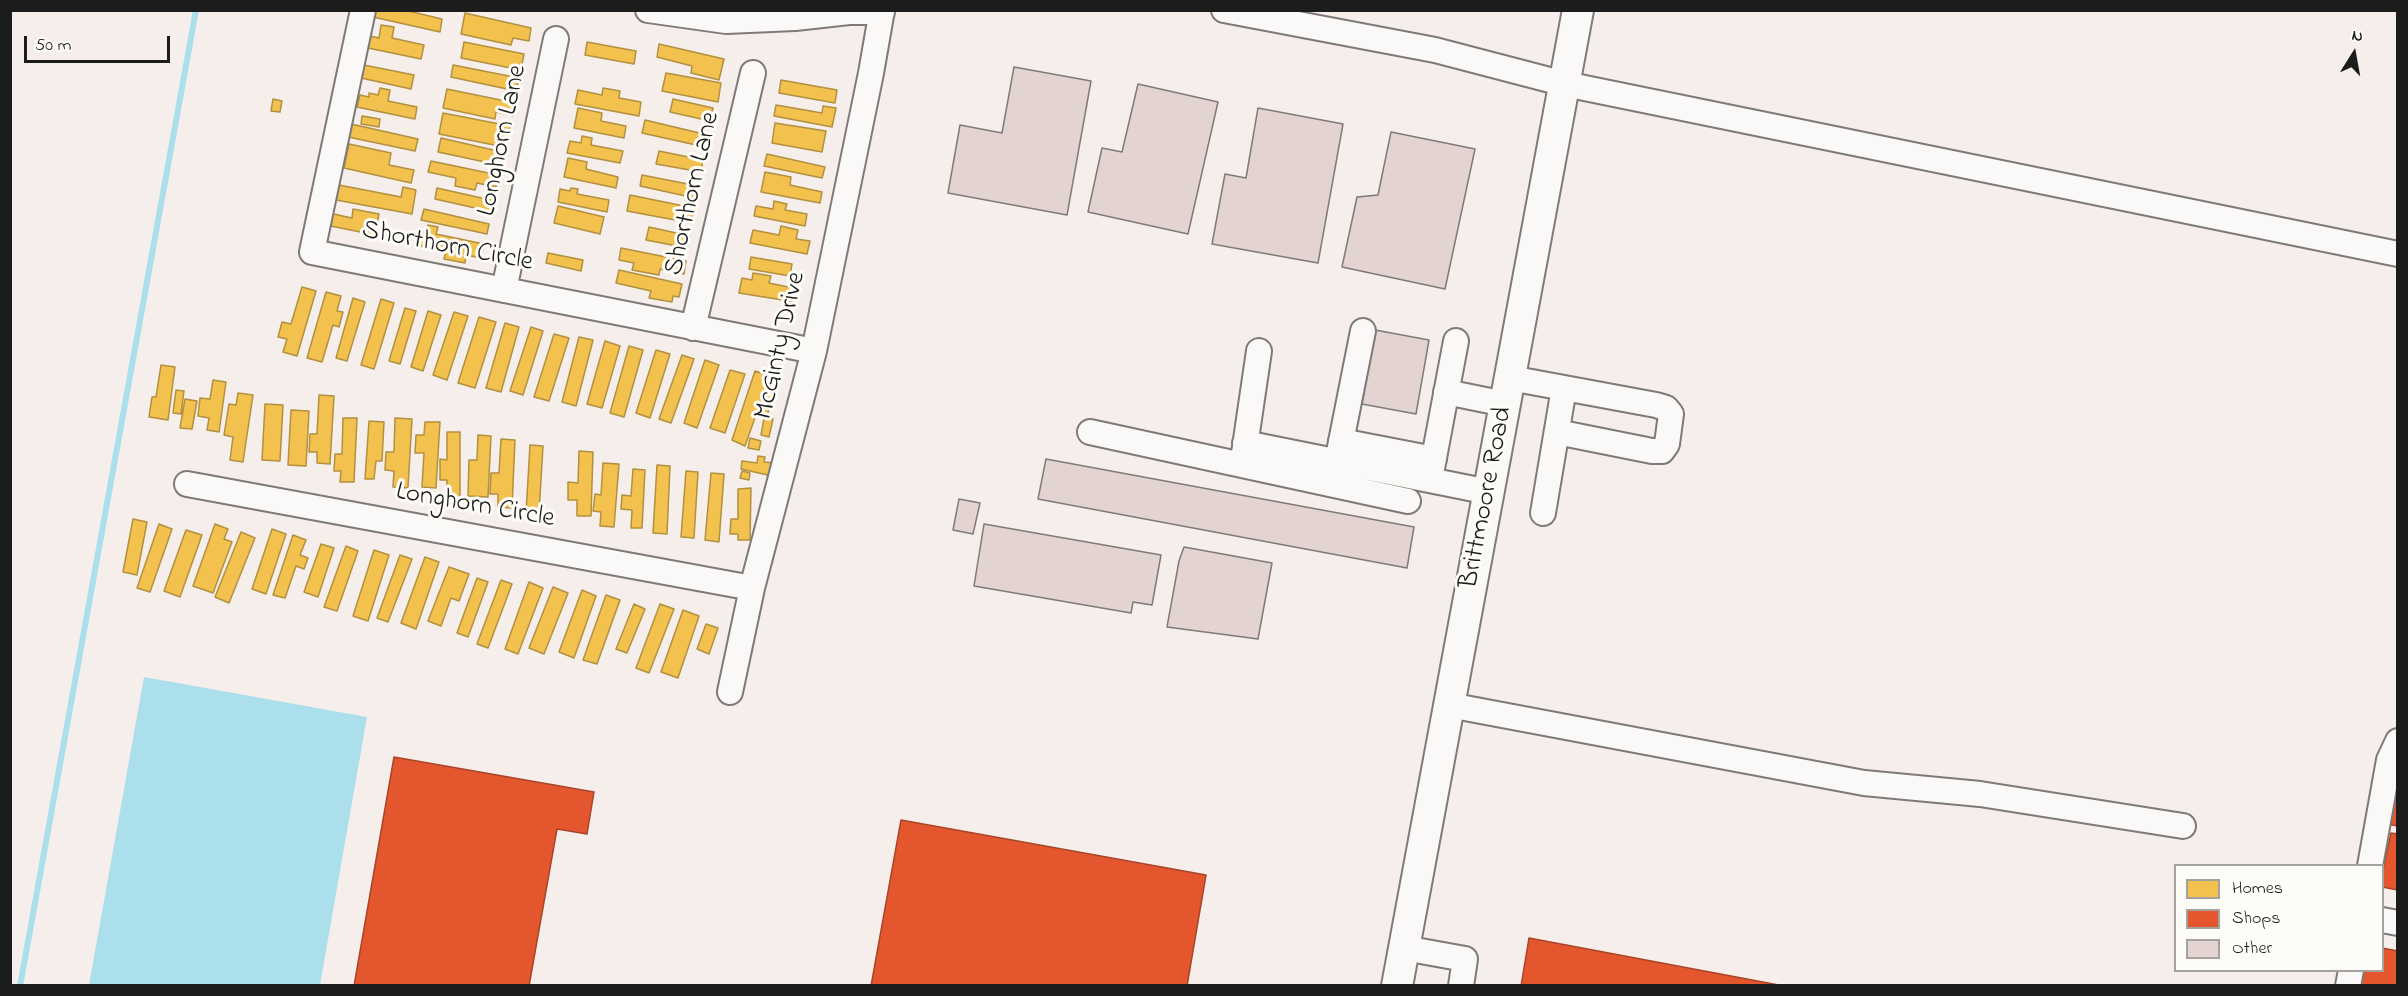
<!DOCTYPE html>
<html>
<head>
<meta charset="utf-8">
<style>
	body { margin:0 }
	#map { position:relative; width:2408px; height:996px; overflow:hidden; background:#f5eeeb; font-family:"Indie Flower",sans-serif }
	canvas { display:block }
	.frame { position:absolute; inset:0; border:12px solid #1c1c1c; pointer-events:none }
	.legend { position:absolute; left:2174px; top:864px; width:210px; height:108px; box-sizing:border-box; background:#fdfcf7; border:2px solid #a3a29f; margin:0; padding:8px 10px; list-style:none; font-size:18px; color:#1c1c1c }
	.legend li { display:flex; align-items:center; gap:12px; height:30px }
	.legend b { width:30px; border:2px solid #a3a29f }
	.north { position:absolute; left:2324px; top:24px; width:60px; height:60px; -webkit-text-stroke:4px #fdfcf7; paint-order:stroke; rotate:11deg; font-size:16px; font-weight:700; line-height:24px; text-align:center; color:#1c1c1c }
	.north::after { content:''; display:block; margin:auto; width:21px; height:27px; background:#1c1c1c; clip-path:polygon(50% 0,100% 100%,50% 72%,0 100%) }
	.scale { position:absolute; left:24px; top:36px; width:146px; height:27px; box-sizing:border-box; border:3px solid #1c1c1c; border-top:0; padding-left:8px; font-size:18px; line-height:21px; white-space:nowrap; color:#1c1c1c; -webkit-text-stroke:4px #fdfcf7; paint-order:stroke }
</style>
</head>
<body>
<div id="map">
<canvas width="2408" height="996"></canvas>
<div class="frame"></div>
<ul class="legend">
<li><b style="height:16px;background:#f2c14e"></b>Homes</li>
<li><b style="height:16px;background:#e4572e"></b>Shops</li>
<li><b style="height:16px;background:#e3d4d2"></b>Other</li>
</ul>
<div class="north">N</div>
<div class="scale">50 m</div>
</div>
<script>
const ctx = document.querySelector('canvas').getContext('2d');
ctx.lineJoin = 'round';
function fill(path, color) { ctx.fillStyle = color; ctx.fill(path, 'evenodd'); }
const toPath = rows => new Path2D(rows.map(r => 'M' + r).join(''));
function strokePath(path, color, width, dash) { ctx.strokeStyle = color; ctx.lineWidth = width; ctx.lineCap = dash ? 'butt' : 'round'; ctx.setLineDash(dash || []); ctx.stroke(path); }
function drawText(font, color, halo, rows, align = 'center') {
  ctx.font = font + ' "Indie Flower",sans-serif'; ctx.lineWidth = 6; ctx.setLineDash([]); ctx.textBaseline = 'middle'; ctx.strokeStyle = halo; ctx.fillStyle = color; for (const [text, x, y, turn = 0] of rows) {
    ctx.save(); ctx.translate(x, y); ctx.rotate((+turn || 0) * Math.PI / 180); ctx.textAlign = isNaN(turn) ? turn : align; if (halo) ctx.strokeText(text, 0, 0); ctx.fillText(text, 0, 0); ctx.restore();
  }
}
fill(toPath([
	[144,677,367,717,320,985,89,985]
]), '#acdfec');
const homes = toPath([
	[374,10,404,10,442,19,440,32,373,17,374,10],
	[465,13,531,28,529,41,513,38,511,45,461,34,465,13],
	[381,25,394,27,392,38,424,45,421,59,368,48,370,36,379,38,381,25],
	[464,42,524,54,521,70,461,58,464,42],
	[587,42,636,51,634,64,585,55,587,42],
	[659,44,724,59,719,80,691,73,692,66,657,57,659,44],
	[364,65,414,75,411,89,361,78,364,65],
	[453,65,519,78,516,91,451,77,453,65],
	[666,73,721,83,718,102,662,91,666,73],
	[781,80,837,90,835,103,779,93,781,80],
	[380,88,390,90,388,101,417,107,415,119,357,107,360,95,369,97,369,93,378,95,380,88],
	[603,88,620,91,619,98,641,102,639,116,575,104,578,90,602,95,603,88],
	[447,89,515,103,513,116,496,112,495,119,443,108,447,89],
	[273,99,282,101,280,112,271,111,273,99],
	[673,99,713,108,710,121,670,112,673,99],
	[776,105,822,113,823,106,836,108,832,127,774,116,776,105],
	[578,108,602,113,601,121,626,126,624,138,574,128,578,108],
	[443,113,510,126,508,139,501,138,499,146,439,134,443,113],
	[362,116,380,119,379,127,361,124,362,116],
	[645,120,708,135,705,147,642,133,645,120],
	[775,123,826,131,822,152,772,143,775,123],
	[351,124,418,139,415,151,348,137,351,124],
	[582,136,592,138,591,145,623,151,620,163,567,153,570,141,581,143,582,136],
	[441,138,502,152,499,165,438,152,441,138],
	[349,144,391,153,389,165,414,170,411,183,344,168,349,144],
	[659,151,703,160,701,172,656,164,659,151],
	[767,154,825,167,822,178,764,166,767,154],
	[568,158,587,162,586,169,618,177,616,188,564,177,568,158],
	[431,161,498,175,496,187,477,183,475,190,455,186,456,178,428,172,431,161],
	[765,172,791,177,790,185,822,192,820,203,761,192,765,172],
	[642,175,698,186,695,198,640,186,642,175],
	[339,185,401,197,403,187,416,190,412,214,336,200,339,185],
	[437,188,495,201,493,212,435,199,437,188],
	[571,188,578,189,577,194,609,200,607,212,558,202,560,189,570,191,571,188],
	[630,195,694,208,691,223,627,211,630,195],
	[774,201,787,204,785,210,807,214,805,226,754,216,756,206,773,209,774,201],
	[558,206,604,217,600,234,554,223,558,206],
	[353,209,379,214,375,235,326,225,329,213,352,218,353,209],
	[424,209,489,224,487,234,421,220,424,209],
	[428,225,438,227,436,234,484,244,481,258,466,255,465,263,444,259,446,251,415,245,418,231,426,232,428,225],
	[781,226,798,230,796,239,810,241,807,254,750,243,753,230,779,235,781,226],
	[649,227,690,236,687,248,646,240,649,227],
	[621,248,686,261,684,274,660,269,659,275,632,270,634,263,619,260,621,248],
	[548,253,583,260,581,271,546,263,548,253],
	[751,257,792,264,790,276,749,269,751,257],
	[619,270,682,284,679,297,673,296,672,302,649,298,651,291,616,283,619,270],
	[753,273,771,276,769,283,798,289,795,302,739,293,742,278,752,280,753,273],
	[302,287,316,291,297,356,283,352,287,339,278,337,282,322,291,324,302,287],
	[326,292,341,296,337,311,343,312,339,327,333,325,322,362,307,358,326,292],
	[353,298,365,302,347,361,336,358,353,298],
	[381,299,394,303,374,369,361,365,381,299],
	[405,308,416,311,400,364,389,361,405,308],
	[428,311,441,315,423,371,411,367,428,311],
	[454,312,468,316,447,380,433,375,454,312],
	[479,317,496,322,475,388,458,383,479,317],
	[505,323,519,327,501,392,486,388,505,323],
	[531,327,543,331,523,395,510,391,531,327],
	[554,334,569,338,549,401,534,397,554,334],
	[579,337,593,340,576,406,562,402,579,337],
	[605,341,620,346,602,408,587,404,605,341],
	[629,346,643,350,624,417,610,413,629,346],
	[656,350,670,354,650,418,636,413,656,350],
	[682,355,694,359,671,423,659,419,682,355],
	[705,360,719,365,697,428,684,423,705,360],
	[161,365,175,367,168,420,149,417,152,397,156,397,161,365],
	[730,370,745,374,725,433,710,428,730,370],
	[755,371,772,377,776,384,767,416,757,412,745,446,732,440,755,371],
	[213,380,226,382,219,432,207,430,209,418,198,416,200,398,210,399,213,380],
	[176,390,184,391,181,414,173,413,176,390],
	[238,393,253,395,243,462,230,460,233,437,224,435,229,404,236,405,238,393],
	[319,395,334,396,330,464,317,463,317,452,309,452,310,434,317,434,319,395],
	[185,399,197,401,192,429,180,428,185,399],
	[265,404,283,405,280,461,262,460,265,404],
	[291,410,309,411,306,466,288,465,291,410],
	[343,418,357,418,354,482,340,482,341,471,334,471,335,454,342,454,343,418],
	[395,418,412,419,408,488,393,487,394,471,385,470,386,452,394,452,395,418],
	[764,418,773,419,769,437,761,435,764,418],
	[369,421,384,422,382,461,376,461,374,479,365,479,369,421],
	[425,422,440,422,436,488,422,487,424,453,415,453,416,435,424,435,425,422],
	[447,432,460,432,460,499,447,499,447,480,440,480,440,459,447,460,447,432],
	[478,435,491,436,488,497,468,496,469,460,477,460,478,435],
	[750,438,761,441,759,450,748,448,750,438],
	[501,439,515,440,512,508,498,507,498,494,490,494,491,473,499,473,501,439],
	[530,445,543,446,539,513,526,513,530,445],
	[579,451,593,452,591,516,577,516,577,500,568,500,568,482,578,483,579,451],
	[758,456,765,457,764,462,775,463,772,476,741,469,742,461,757,463,758,456],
	[603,463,619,464,614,527,600,526,601,512,593,511,595,494,601,495,603,463],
	[657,465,670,466,667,534,653,533,657,465],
	[633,469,645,470,642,528,631,528,632,510,621,509,622,495,631,496,633,469],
	[686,471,698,472,694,538,681,537,686,471],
	[742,471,750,473,749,480,740,478,742,471],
	[711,473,724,474,719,542,705,540,711,473],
	[751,488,750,540,738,540,738,534,730,534,731,519,738,519,738,489,751,488],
	[133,519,147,522,137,575,123,572,133,519],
	[159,524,172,529,150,592,137,588,159,524],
	[215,524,228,529,224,539,232,542,213,593,193,586,215,524],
	[272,529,286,534,266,594,252,589,272,529],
	[186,530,202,535,180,597,164,591,186,530],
	[241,532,255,538,229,603,215,597,241,532],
	[293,535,306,540,300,555,308,558,304,569,296,566,285,598,273,595,293,535],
	[321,544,334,548,318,597,304,592,321,544],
	[346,546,358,551,337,611,324,607,346,546],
	[374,550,389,555,368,621,353,616,374,550],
	[400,555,412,559,388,622,377,618,400,555],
	[425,557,439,562,416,629,401,623,425,557],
	[449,567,469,574,459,601,451,598,441,626,428,621,449,567],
	[477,578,488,582,468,637,457,633,477,578],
	[501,580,512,584,488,648,477,644,501,580],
	[529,582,543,588,518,654,505,649,529,582],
	[553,587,568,593,544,654,529,648,553,587],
	[582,590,596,596,574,658,559,652,582,590],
	[606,595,620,600,597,664,583,660,606,595],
	[634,604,645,609,627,653,616,649,634,604],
	[660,604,674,609,649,673,636,668,660,604],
	[683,610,699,616,678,678,661,672,683,610],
	[706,624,718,628,709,654,697,649,706,624]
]);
fill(homes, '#f2c14e');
strokePath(homes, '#b2903f', 1.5);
const shops = toPath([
	[394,757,594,792,587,834,557,829,529,986,354,986,394,757],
	[2398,770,2398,826,2387,824,2398,770],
	[901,820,1206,875,1187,986,871,986,901,820],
	[2391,833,2398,834,2398,890,2382,887,2382,874,2391,833],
	[1529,938,1784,986,1521,986,1529,938],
	[2382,948,2398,951,2398,986,2356,986,2359,970,2382,970,2382,948]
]);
fill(shops, '#e4572e');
strokePath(shops, '#a84529', 1.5);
strokePath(toPath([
	[20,986,196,10]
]), '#acdfec', 6);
const building = toPath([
	[1014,67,1091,81,1067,215,948,193,960,125,1002,133,1014,67],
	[1138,84,1218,102,1188,234,1088,212,1102,148,1122,152,1138,84],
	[1258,108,1343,124,1318,263,1212,244,1225,174,1246,178,1258,108],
	[1391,132,1475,149,1445,289,1342,267,1357,197,1378,195,1391,132],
	[1375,330,1429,340,1416,414,1362,404,1375,330],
	[1046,459,1414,527,1407,568,1038,499,1046,459],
	[959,499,980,503,973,534,953,530,959,499],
	[984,524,1161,555,1152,605,1133,602,1131,613,974,586,984,524],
	[1184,547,1272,563,1258,639,1167,627,1179,561,1184,547]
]);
fill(building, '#e3d4d2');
strokePath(building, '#7e7a79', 1.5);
const minor = toPath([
	[363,10,312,252,814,351],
	[648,10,726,21,795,18,849,12,882,12],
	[1224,10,1435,50,1565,84,2398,254],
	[504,290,556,39],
	[693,328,753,73],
	[1510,378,1656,405,1666,408,1671,414,1667,444,1662,451,1652,451,1557,432],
	[1446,392,1505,404],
	[1090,432,1408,501],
	[1341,441,1434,459],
	[1245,443,1489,492],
	[1243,460,1259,351],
	[1337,462,1363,331],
	[1430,479,1456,341],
	[187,484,752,588],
	[1543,513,1564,388],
	[730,692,752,588,814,351,871,73,882,10],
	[1449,705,1864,783,1980,794,2183,826],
	[2370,866,2389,760,2398,741],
	[2382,920,2398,923],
	[1404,948,1465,959,1461,986],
	[2348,986,2351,970]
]);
const major = toPath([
	[1397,986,1578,10]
]);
strokePath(minor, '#7e7a79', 28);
strokePath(major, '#7e7a79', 34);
strokePath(minor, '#faf9f7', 24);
strokePath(major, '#faf9f7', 30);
drawText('27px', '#1c1c1c', '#fdfcf7', [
	["Longhorn Lane",504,141,-78],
	["Shorthorn Lane",694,194,-77],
	["Shorthorn Circle",447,248,11],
	["McGinty Drive",782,346,-77],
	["Brittmoore Road",1488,498,-79],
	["Longhorn Circle",475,507,10]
]);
</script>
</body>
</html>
